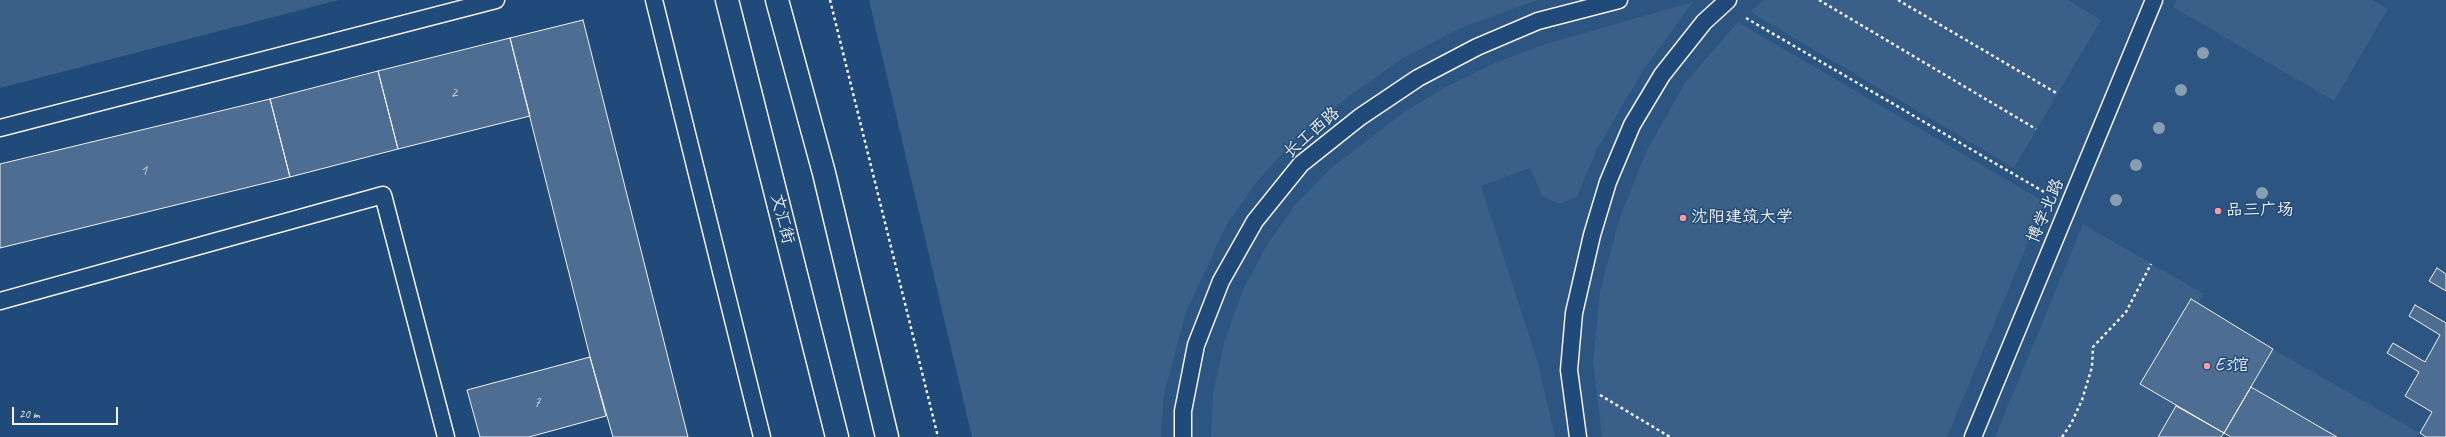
<!DOCTYPE html>
<html>
<head>
<meta charset="utf-8">
<style>
	body { margin:0 }
	#map { position:relative; width:2446px; height:437px; overflow:hidden; background:#1f4a7a; font-family:Caveat,sans-serif }
	canvas { display:block }
	.scale { position:absolute; left:12px; top:407px; width:106px; height:18px; box-sizing:border-box; border:2px solid #f4f1e8; border-top:0; padding-left:5px; font-size:12px; line-height:14px; white-space:nowrap; color:#f4f1e8; -webkit-text-stroke:3px #1f4a7a; paint-order:stroke }
</style>
</head>
<body>
<div id="map">
<canvas width="2446" height="437"></canvas>
<div class="scale">20 m</div>
</div>
<script>
const ctx = document.querySelector('canvas').getContext('2d');
ctx.lineJoin = 'round';
function fill(path, color) { ctx.fillStyle = color; ctx.fill(path, 'evenodd'); }
const toPath = rows => new Path2D(rows.map(r => 'M' + r).join(''));
function strokePath(path, color, width, dash) { ctx.strokeStyle = color; ctx.lineWidth = width; ctx.lineCap = dash ? 'butt' : 'round'; ctx.setLineDash(dash || []); ctx.stroke(path); }
function drawText(font, color, halo, rows, align = 'center') {
  ctx.font = font + ' Caveat,"LXGW WenKai TC",sans-serif'; ctx.lineWidth = 3; ctx.setLineDash([]); ctx.textBaseline = 'middle'; ctx.strokeStyle = halo; ctx.fillStyle = color; for (const [text, x, y, turn = 0] of rows) {
    ctx.save(); ctx.translate(x, y); ctx.rotate((+turn || 0) * Math.PI / 180); ctx.textAlign = isNaN(turn) ? turn : align; if (halo) ctx.strokeText(text, 0, 0); ctx.fillText(text, 0, 0); ctx.restore();
  }
}
fill(toPath([
	[869,0,2446,0,2446,437,972,437]
]), '#2d5581');
fill(toPath([
	[0,0,339,0,0,88],
	[869,0,1538,0,1463,27,1403,58,1348,97,1296,138,1255,184,1227,224,1186,312,1164,394,1161,437,972,437],
	[1764,0,2068,0,2101,20,2014,168,1750,12],
	[2176,0,2372,0,2388,9,2334,101,2173,7],
	[1693,2,1642,72,1596,151,1577,197,1559,204,1542,196,1530,168,1481,186,1538,363,1555,437,1211,437,1213,394,1224,343,1242,292,1265,248,1294,206,1331,168,1407,110,1448,86,1495,63,1542,45],
	[1738,22,2045,202,1947,437,1602,437,1593,362,1600,291,1619,220,1647,150,1685,83],
	[2083,224,2204,294,2198,303,2191,299,2140,384,2176,406,2158,437,1995,437],
	[2273,349,2420,433,2417,437,2337,437,2251,387]
]), '#3a5f88');
const building = toPath([
	[583,20,688,437,613,437,590,357,510,38,583,20],
	[510,38,530,116,398,149,378,71,510,38],
	[378,71,398,149,290,177,270,99,378,71],
	[270,99,290,177,0,248,0,164,270,99],
	[2437,268,2446,274,2446,291,2429,281,2437,268],
	[2191,299,2273,349,2224,433,2140,384,2191,299],
	[2415,305,2446,323,2446,437,2426,437,2420,433,2432,412,2405,396,2419,372,2387,353,2393,343,2425,362,2440,335,2409,316,2415,305],
	[590,357,606,416,529,437,480,437,467,390,590,357],
	[2251,387,2337,437,2231,437,2224,433,2251,387],
	[2176,406,2224,433,2221,437,2158,437,2176,406]
]);
fill(building, '#4d6e92');
strokePath(building, '#f4f1e8', 1);
const lane = toPath([
	[654,0,762,437],
	[0,128,496,0],
	[0,301,383,195,446,437],
	[1183,437,1183,411,1196,345,1221,281,1255,221,1301,164,1360,117,1418,78,1477,47,1538,21,1619,0],
	[1578,437,1569,370,1574,313,1592,235,1608,182,1632,125,1662,75,1704,22,1728,0],
	[1973,437,2154,0]
]);
const secondary = toPath([
	[727,0,837,437],
	[777,0,824,173,887,437]
]);
strokePath(lane, '#f4f1e8', 19);
strokePath(secondary, '#f4f1e8', 25);
strokePath(toPath([
	[830,0,938,437],
	[1819,0,2036,129],
	[1898,0,2058,94],
	[1746,18,2046,193],
	[1600,395,1670,437],
	[2062,437,2071,424,2082,400,2092,367,2093,347,2126,312,2151,264]
]), '#f4f1e8', 2.5, [3, 3]);
strokePath(lane, '#1f4a7a', 16);
strokePath(secondary, '#1f4a7a', 22);
ctx.fillStyle = '#8a9eb1';
for (const [x, y] of [
	[2203,53],
	[2181,90],
	[2159,128],
	[2136,165],
	[2262,193],
	[2116,200]
]) { ctx.beginPath(); ctx.arc(x, y, 6, 0, 2 * Math.PI); ctx.fill(); }
for (const [x, y, r, color] of [
	[2218,211,4,"#ff9aa2"],
	[1683,218,4,"#ff9aa2"],
	[2207,366,4,"#ff9aa2"]
]) { const dot = new Path2D(); dot.arc(x, y, r, 0, 2 * Math.PI); ctx.fillStyle = color; ctx.fill(dot); strokePath(dot, '#1f4a7a', 1.5); }
drawText('15px', '#cad0d2', null, [
	["2",454,93],
	["1",144,171],
	["7",537,403]
]);
drawText('17px', '#f4f1e8', '#1f4a7a', [
	["长工西路",1312,133,-41],
	["博学北路",2046,211,-67],
	["文汇街",782,219,76]
]);
drawText('17px', '#f4f1e8', '#1f4a7a', [
	["品三广场",2226,211],
	["沈阳建筑大学",1691,218],
	["E3馆",2215,366]
], 'left');
</script>
</body>
</html>
